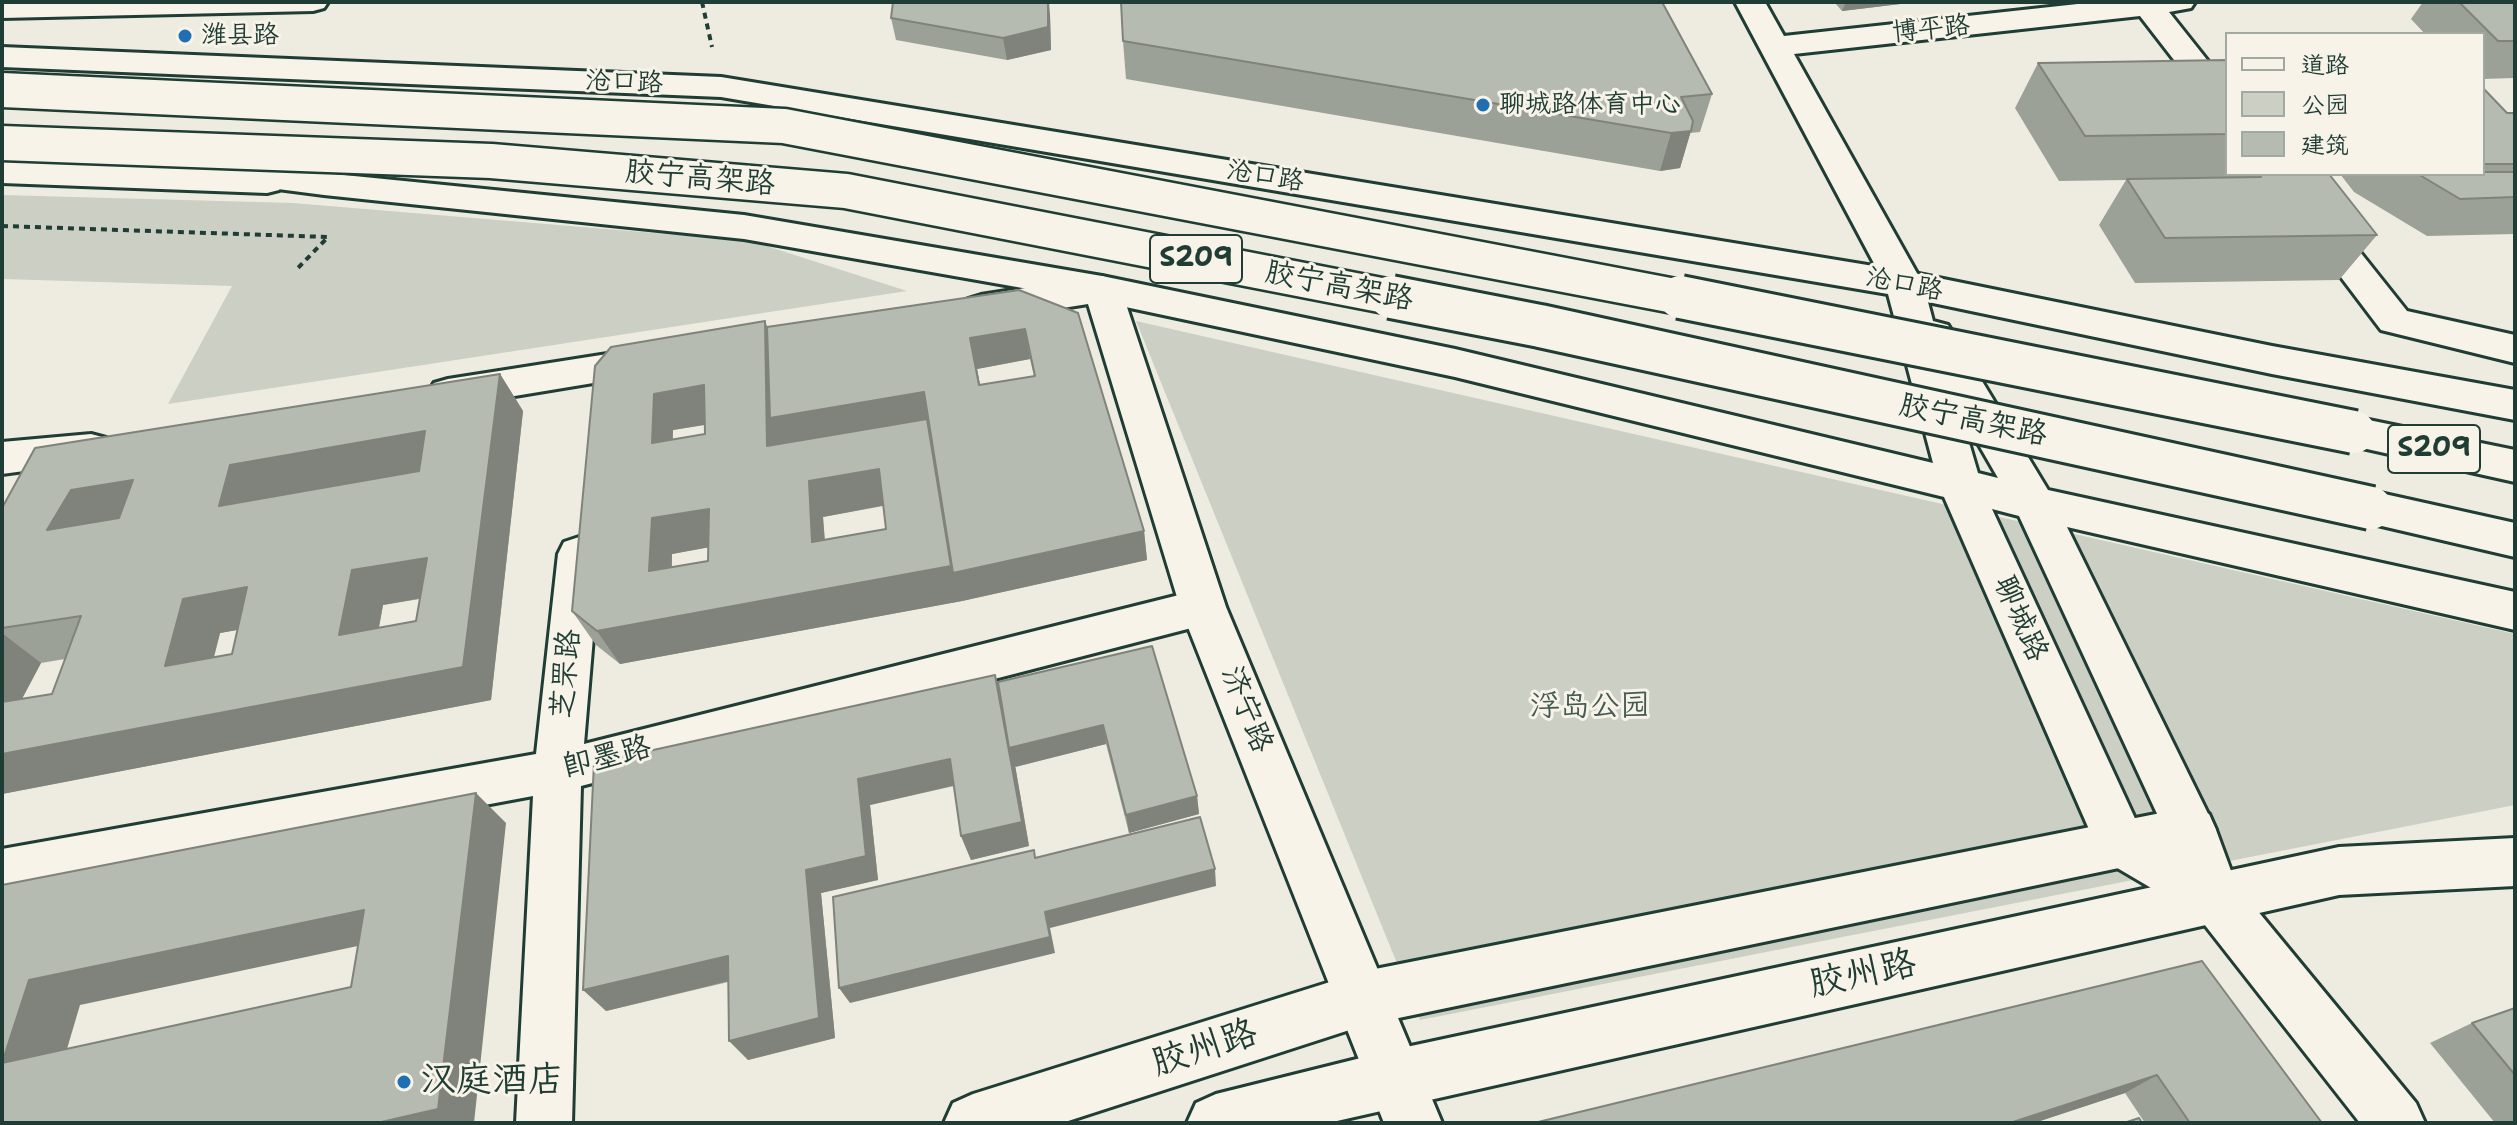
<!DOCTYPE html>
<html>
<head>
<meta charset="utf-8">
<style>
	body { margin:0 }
	#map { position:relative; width:2517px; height:1125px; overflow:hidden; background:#eeece1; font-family:"Shantell Sans","LXGW WenKai TC",sans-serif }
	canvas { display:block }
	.frame { position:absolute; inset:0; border:4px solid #1f3d34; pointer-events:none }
	.legend { position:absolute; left:2225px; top:32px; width:260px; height:144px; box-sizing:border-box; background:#f7f3e8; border:2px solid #a1aaa0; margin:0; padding:10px 14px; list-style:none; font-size:24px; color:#1f3d34 }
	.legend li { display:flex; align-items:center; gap:16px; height:40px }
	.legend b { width:40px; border:2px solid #a1aaa0 }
</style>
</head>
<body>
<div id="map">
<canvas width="2517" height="1125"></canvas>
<div class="frame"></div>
<ul class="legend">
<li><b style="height:10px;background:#f7f3e8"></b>道路</li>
<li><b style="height:22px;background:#cccfc4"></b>公园</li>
<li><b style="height:22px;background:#b5bbb0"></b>建筑</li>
</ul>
</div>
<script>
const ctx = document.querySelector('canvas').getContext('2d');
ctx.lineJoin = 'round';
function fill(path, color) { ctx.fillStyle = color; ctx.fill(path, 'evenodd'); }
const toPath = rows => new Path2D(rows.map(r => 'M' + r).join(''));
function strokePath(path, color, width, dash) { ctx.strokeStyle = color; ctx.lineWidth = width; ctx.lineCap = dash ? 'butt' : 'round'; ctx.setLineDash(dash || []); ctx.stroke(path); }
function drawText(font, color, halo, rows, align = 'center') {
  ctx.font = font + ' "Shantell Sans","LXGW WenKai TC",sans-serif'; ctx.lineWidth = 6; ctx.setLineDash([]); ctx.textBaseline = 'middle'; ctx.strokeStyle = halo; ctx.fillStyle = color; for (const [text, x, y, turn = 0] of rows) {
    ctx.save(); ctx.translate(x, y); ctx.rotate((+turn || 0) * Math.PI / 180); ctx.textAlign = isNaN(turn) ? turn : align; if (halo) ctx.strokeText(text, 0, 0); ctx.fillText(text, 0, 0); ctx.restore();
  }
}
fill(toPath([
	[2,195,293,203,751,241,907,291,168,404,232,286,2,279],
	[1136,321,2515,634,2515,805,1420,1020]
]), '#cccfc4');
const pedestrian = toPath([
	[579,537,594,542,600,554,584,744,1203,589,1218,595,1225,607,1218,619,1203,625,581,786,572,1123,516,1123,533,796,2,895,2,849,536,754,558,554,564,542,579,537]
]);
const minor = toPath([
	[2,2,328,2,324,8,313,11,2,18,2,2],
	[1735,2,1765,2,1784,36,2096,2,2195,2,2191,8,2169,12,2227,85,2227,116,2215,113,2140,16,1794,54,1923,284,1917,293,1904,297,1891,293,1885,284,1735,2],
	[2263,174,2298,174,2407,311,2515,335,2515,363,2381,330,2263,174],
	[1102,276,1115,280,1121,289,1226,607,1442,1123,1384,1123,1180,607,1088,304,981,321,968,317,962,308,968,299,981,295,1102,276],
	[652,347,666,351,672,361,666,371,448,407,434,403,428,393,434,383,448,379,652,347],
	[91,434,106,438,112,449,106,460,2,474,2,442,91,434],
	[2215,873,2233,881,2416,1103,2425,1123,2360,1123,2197,915,2189,898,2197,881,2215,873]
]);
const tertiary = toPath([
	[2,161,267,171,279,174,284,182,279,190,267,193,2,183,2,161]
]);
const secondary = toPath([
	[2,47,721,77,1904,271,2272,346,2515,390,2515,420,2272,374,1928,302,1933,321,1948,325,2048,490,2515,592,2515,630,2067,527,2216,830,2241,898,2233,915,2215,923,2197,915,2102,859,1944,497,1455,377,1102,302,744,239,324,195,139,171,127,168,122,160,127,152,139,149,324,173,744,215,1102,276,1455,349,1933,463,1888,294,721,97,2,67,2,47],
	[1960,412,1998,478,1978,473,1960,412],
	[1992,509,2019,516,2171,844,2138,825,1992,509]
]);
const primary = toPath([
	[2191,807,2209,814,2216,830,2209,846,2191,853,1365,1025,1062,1123,944,1123,953,1103,973,1094,1365,971,2191,807],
	[2515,838,2515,886,2339,895,1328,1123,1187,1123,1196,1103,1216,1094,1397,1049,2339,847,2515,838]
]);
const trunk = toPath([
	[2354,417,2515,450,2515,482,2340,443,2334,432,2340,421,2354,417],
	[2371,491,2515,523,2515,557,2356,520,2350,508,2356,496,2371,491]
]);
strokePath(pedestrian, '#1f3d34', 6);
strokePath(minor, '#1f3d34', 6);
strokePath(tertiary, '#1f3d34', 6);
strokePath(secondary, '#1f3d34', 6);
strokePath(primary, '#1f3d34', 6);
strokePath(trunk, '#1f3d34', 6);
strokePath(toPath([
	[702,2,712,47],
	[2,226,328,237,297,269]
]), '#1f3d34', 4, [6, 5]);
fill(pedestrian, '#f7f3e8');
fill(minor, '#f7f3e8');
fill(tertiary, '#f7f3e8');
fill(secondary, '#f7f3e8');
fill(primary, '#f7f3e8');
fill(trunk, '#f7f3e8');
const trunkBridgeFar1 = toPath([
	[2,90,784,126,1690,299],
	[2,143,491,161,846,191,1401,299]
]);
const trunkBridge = toPath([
	[1391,297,1540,326,2371,508],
	[1680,297,2354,432]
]);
strokePath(trunkBridgeFar1, '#1f3d34', 39, []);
strokePath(trunkBridge, '#1f3d34', 48, []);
strokePath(trunkBridgeFar1, '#f7f3e8', 34);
strokePath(trunkBridge, '#f7f3e8', 42);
fill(toPath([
	[1834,2,1917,2,1842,11],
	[2423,2,2515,2,2515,78,2483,79,2483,34,2425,34,2411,19],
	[1050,15,1051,50,1007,60,896,40,891,18],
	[1123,41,1712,94,1700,132,1690,133,1680,168,1660,171,1126,79],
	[2227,60,2227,174,2329,174,2377,235,2339,280,2135,283,2099,225,2126,180,2059,181,2015,108,2038,63],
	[2483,88,2507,113,2515,113,2515,234,2427,236,2354,192,2340,174,2483,174],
	[1019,290,1144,531,1147,560,962,601,620,664,596,645,572,611,595,366,765,321,767,327],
	[1030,359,1034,376,980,385,977,369],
	[705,425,705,434,672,440,673,430],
	[883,506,886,529,825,540,823,517],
	[709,547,708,561,672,567,672,554],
	[500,374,523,411,491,700,2,794,2,508],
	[420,599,416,621,379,628,383,605],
	[237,630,232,654,214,657,220,633],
	[65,659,52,694,22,699,41,663],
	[1152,646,1197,796,1199,814,1129,833,1106,744,1015,767,1015,765,1029,846,971,860,961,836,954,786,870,805,878,880,821,893,835,1038,748,1060,728,982,606,1011,995,675,998,683],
	[2202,961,2322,1123,2145,1123,2125,1093,2034,1123,1534,1123],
	[2515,1008,2515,1123,2495,1123,2430,1043,2472,1023]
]), '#9ca197');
fill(toPath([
	[1048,2,1049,2,1050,15,1051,50,1007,60,1003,38],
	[1846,2,1917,2,1842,11],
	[1691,131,1680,168,1660,171,1671,133],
	[765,321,779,358,924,392,933,423,928,423,937,455,1144,531,1147,560,962,601,620,664,597,631,951,566,927,424,767,446],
	[1025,329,1030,359,977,369,986,416,970,338],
	[500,374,523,411,491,700,2,794,2,754,463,667],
	[704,385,721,422,673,430,672,480,652,443,654,394],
	[425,431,451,467,219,506,230,465],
	[879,469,891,504,823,517,827,577,812,542,809,481],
	[133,480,169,516,47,530,71,490],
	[709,509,727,544,672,554,670,606,649,571,652,518],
	[427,558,455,592,383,605,371,668,339,635,352,570],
	[247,587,282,622,220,633,203,699,165,666,183,599],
	[2,633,41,663,2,736],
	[995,675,1003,702,1103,725,1106,744,1015,767,1015,765,1029,846,971,860,961,836],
	[950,759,960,784,870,805,878,880,821,893,835,1038,748,1060,729,1041,806,870,858,779],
	[476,793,506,823,474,1123,377,1123],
	[1197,796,1199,814,1129,833,1126,815],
	[1215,869,1216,886,1050,928,1055,953,850,1003,839,988,1045,912],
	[364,910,400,937,80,1005,56,1086,2,1063,29,980],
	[728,956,745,977,606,1011,583,990],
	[2157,1075,2125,1093,2034,1123,2010,1123]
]), '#7f837b');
const building = toPath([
	[893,2,1048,2,1048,27,1003,38,891,18,893,2],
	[1121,2,1662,2,1712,94,1681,97,1693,121,1691,131,1671,133,1123,41,1121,2],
	[2459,2,2515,2,2515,41,2498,41,2459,2],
	[2227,60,2227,134,2085,136,2038,63,2227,60],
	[2483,88,2507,113,2515,113,2515,164,2483,164,2483,88],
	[2483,172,2515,172,2515,197,2460,199,2418,174,2483,174,2483,172],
	[2259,174,2329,174,2377,235,2165,238,2127,179,2261,177,2259,174],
	[1019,290,1078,313,1144,531,953,573,924,392,770,418,767,327,1019,290],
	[1025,329,1035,376,979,385,970,338,1025,329],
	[765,321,767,446,927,419,951,566,597,631,572,611,595,366,611,347,765,321],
	[704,385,705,434,652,443,654,394,704,385],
	[879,469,886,529,812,542,809,481,879,469],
	[709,509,708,561,649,571,652,518,709,509],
	[500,374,463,667,2,754,2,702,52,694,81,616,2,628,2,508,35,448,500,374],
	[425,431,419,471,219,506,230,465,425,431],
	[133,480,119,518,47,530,71,490,133,480],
	[427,558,416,621,339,635,352,570,427,558],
	[247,587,232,654,165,666,183,599,247,587],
	[1152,646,1197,796,1126,815,1103,725,1009,748,998,682,1152,646],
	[995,675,1022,822,961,836,950,759,858,779,866,856,806,870,819,1018,729,1041,728,956,583,990,594,763,995,675],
	[476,793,438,1109,377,1123,2,1123,2,885,476,793],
	[364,910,351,987,2,1063,29,980,364,910],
	[1200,817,1215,869,1045,912,1050,937,839,988,833,897,1034,850,1035,858,1200,817],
	[2202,961,2322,1123,2190,1123,2157,1075,2010,1123,1534,1123,2202,961],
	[2515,1008,2515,1075,2472,1023,2515,1008],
	[2139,1118,2142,1123,2124,1123,2139,1118]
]);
fill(building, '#b5bbb0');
strokePath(building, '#7f837b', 2);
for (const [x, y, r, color] of [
	[185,36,8,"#1f6fb2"],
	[1483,105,8,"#1f6fb2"],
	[404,1082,8,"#1f6fb2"]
]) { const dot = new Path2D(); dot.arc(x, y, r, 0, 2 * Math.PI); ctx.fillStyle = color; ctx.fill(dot); strokePath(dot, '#f7f3e8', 3); }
drawText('26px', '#1f3d34', '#f7f3e8', [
	["博平路",1931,30,-6],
	["沧口路",624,83,2],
	["沧口路",1265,177,9],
	["沧口路",1904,285,11]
]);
drawText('26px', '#1f3d34', '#f7f3e8', [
	["潍县路",201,36],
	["聊城路体育中心",1499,105]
], 'left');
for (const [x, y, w] of [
	[1196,259,92],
	[2434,449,92]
]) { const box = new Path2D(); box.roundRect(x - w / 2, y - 24, w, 48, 6); ctx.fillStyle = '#f7f3e8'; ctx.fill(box); strokePath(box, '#1f3d34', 2); }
drawText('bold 28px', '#1f3d34', null, [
	["S209",1196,259],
	["S209",2434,449]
]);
drawText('30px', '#1f3d34', '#f7f3e8', [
	["胶宁高架路",700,179,5],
	["胶宁高架路",1339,287,11],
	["胶宁高架路",1973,421,12],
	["聊城路",2020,619,66],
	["芝罘路",567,674,-85],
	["济宁路",1246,710,68],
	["即墨路",607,758,-14]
]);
drawText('30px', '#425a51', '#f7f3e8', [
	["浮岛公园",1590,707]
]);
drawText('36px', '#1f3d34', '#f7f3e8', [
	["胶州路",1863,975,-12],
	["胶州路",1205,1049,-18]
]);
drawText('36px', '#1f3d34', '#f7f3e8', [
	["汉庭酒店",420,1082]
], 'left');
</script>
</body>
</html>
